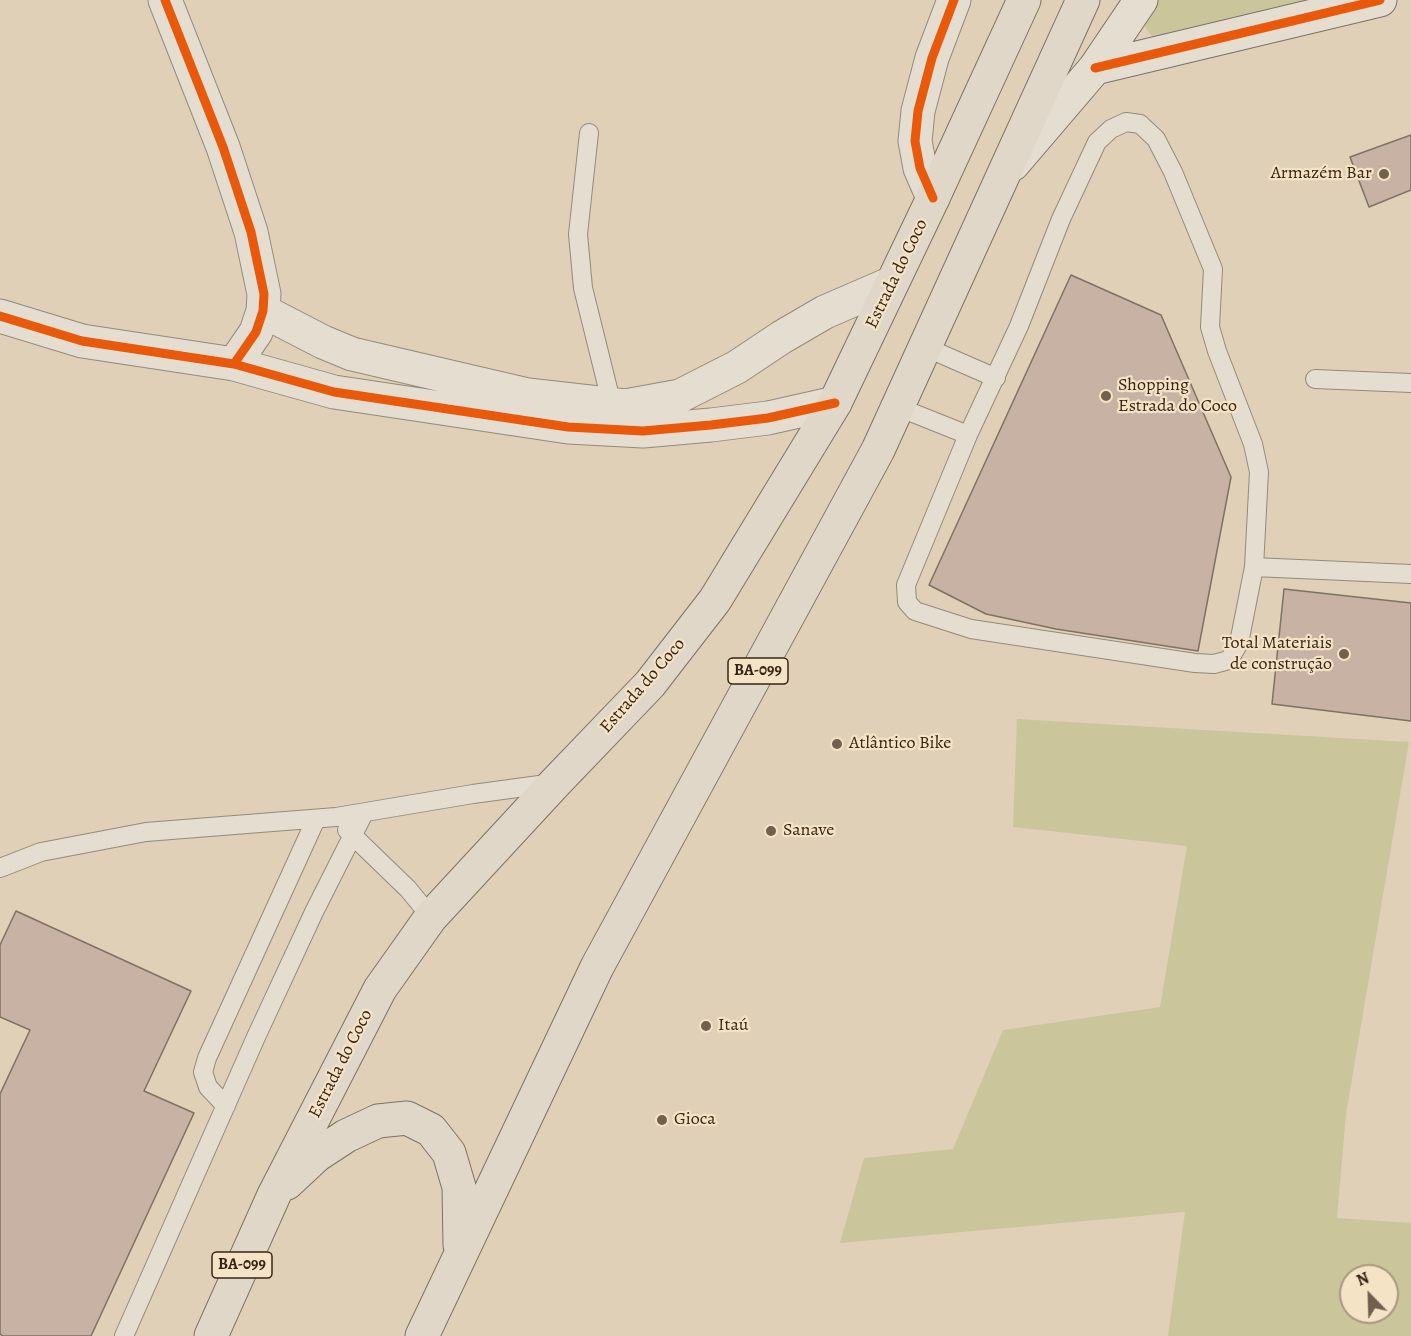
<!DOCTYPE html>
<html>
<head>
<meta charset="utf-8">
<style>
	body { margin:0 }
	#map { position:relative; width:1411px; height:1336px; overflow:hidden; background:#dfd0b7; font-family:Alegreya,serif }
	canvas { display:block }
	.north { position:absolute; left:1339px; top:1264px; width:60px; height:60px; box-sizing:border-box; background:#f5e3c5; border:2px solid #a9977f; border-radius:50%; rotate:337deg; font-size:16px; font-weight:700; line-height:24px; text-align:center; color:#372417 }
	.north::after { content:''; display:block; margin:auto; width:21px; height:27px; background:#72604f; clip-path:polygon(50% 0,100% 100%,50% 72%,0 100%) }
</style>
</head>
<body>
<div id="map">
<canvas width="1411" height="1336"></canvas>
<div class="north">N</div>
</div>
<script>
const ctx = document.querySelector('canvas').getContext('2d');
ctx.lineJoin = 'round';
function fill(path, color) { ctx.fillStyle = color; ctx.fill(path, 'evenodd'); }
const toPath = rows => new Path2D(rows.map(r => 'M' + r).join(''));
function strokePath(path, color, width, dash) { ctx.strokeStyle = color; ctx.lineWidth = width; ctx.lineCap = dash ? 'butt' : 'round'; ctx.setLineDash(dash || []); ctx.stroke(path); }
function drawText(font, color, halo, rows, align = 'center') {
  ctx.font = font + ' Alegreya,serif'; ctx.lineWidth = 4.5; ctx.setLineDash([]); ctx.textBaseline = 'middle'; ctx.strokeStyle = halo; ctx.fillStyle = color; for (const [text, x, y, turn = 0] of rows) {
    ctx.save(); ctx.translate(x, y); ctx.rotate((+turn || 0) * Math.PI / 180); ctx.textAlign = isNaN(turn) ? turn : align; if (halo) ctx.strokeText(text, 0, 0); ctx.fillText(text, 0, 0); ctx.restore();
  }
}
fill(toPath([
	[1157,0,1340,0,1156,42,1143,24],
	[1017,719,1409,742,1346,1114,1337,1218,1411,1223,1411,1336,1168,1336,1185,1212,840,1243,864,1158,953,1149,1003,1030,1160,1007,1187,846,1013,827],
	[1351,1276,1387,1276,1387,1312,1351,1312]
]), '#cbc59c');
const building = toPath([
	[1411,135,1411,190,1369,207,1350,157,1411,135],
	[1071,275,1161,315,1231,477,1198,651,1056,629,986,614,929,585,1071,275],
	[1284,589,1411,603,1411,721,1272,704,1284,589],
	[16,911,191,991,144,1091,194,1113,91,1336,3,1336,0,1334,0,1094,30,1030,0,1017,0,945,16,911]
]);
fill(building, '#c8b2a3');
strokePath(building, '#7d7264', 1.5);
const lane = toPath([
	[1126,122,1140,124,1156,139,1173,172,1213,269,1210,327,1217,351,1253,444,1259,472,1254,567,1239,643,1229,660,1214,664,1195,663,971,629,915,611,907,602,906,585,968,435,1019,326,1061,219,1097,142,1111,129,1126,122],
	[589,133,578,234,583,288,612,405],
	[925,347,996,378],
	[1315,379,1411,383],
	[898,407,968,435],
	[1254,567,1411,574],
	[347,830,408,889,431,917],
	[0,868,41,852,146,832,336,817,473,794,554,783],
	[226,1106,208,1087,203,1072,207,1058,316,819],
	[124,1336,256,1037,314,912,364,813]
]);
const street = toPath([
	[165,0,223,147,251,232,264,294,263,311,256,332,234,364],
	[933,198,920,168,915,141,918,111,932,58,954,0],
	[263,311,323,342,352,354,528,395,625,406,680,396,737,367,782,337,825,312,892,283],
	[0,316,82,341,234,364,334,392,568,427,643,431,711,425,768,418,835,403]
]);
const secondary = toPath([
	[1095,68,1380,0],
	[1013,164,1095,68,1141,0]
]);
const highway = toPath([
	[287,1183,317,1155,346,1136,378,1121,407,1118,431,1130,449,1153,459,1187,460,1245],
	[211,1336,274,1195,380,989,431,917,555,783,650,684,715,600,835,403,933,198,1024,0],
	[422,1336,597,967,878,450,1083,0]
]);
strokePath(lane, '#948a7a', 20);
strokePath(street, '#948a7a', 35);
strokePath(secondary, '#7d7264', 35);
strokePath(highway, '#7d7264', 35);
strokePath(lane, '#e4ddd0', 18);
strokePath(street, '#e4ddd0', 33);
strokePath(secondary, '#e4ddd0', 33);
strokePath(highway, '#e0d7c9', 33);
strokePath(toPath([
	[165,0,223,147,251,232,264,294,263,311,256,332,234,364],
	[1095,68,1380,0],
	[933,198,920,168,915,141,918,111,932,58,954,0],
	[0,316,82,341,234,364,334,392,568,427,643,431,711,425,768,418,835,403]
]), '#e8590c', 9);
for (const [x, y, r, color] of [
	[1384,174,6,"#72604f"],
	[1106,396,6,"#72604f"],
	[1344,654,6,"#72604f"],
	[837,744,6,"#72604f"],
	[771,831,6,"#72604f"],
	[706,1026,6,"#72604f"],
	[662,1120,6,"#72604f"]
]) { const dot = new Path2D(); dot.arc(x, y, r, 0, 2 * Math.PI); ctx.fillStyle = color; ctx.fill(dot); strokePath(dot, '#f5e3c5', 2); }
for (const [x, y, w] of [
	[758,671,60],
	[242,1265,60]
]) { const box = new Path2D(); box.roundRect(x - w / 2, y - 13, w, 26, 4.5); ctx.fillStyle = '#f5e3c5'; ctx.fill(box); strokePath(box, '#372417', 1.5); }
drawText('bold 16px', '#372417', null, [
	["BA-099",758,671],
	["BA-099",242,1265]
]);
drawText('18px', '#372417', '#f5e3c5', [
	["Armazém Bar",1372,174,"right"],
	["Shopping",1118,386],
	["Estrada do Coco",1118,407],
	["Total Materiais",1332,644,"right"],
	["de construção",1332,665,"right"],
	["Atlântico Bike",849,744],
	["Sanave",783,831],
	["Itaú",718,1026],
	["Gioca",674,1120]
], 'left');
drawText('18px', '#372417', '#f5e3c5', [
	["Estrada do Coco",897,274,-64],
	["Estrada do Coco",643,686,-49],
	["Estrada do Coco",341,1064,-63]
]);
</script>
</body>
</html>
